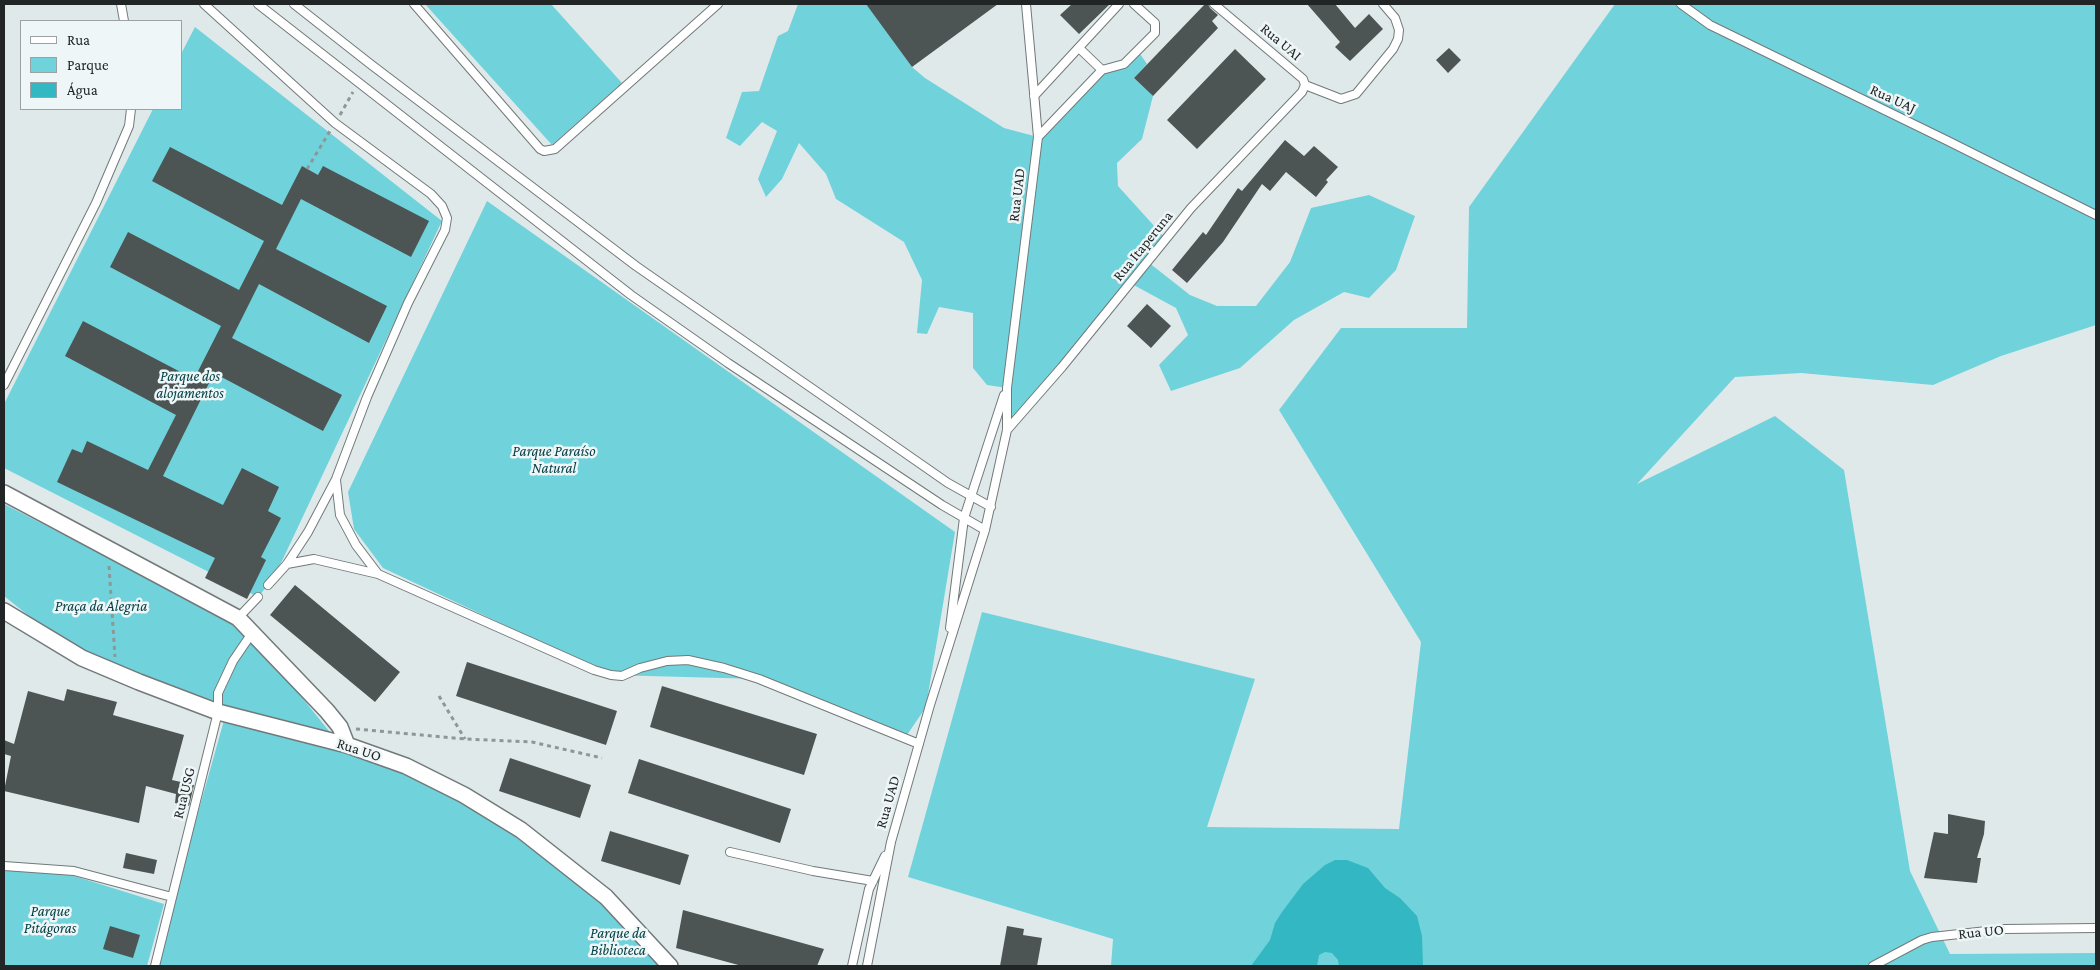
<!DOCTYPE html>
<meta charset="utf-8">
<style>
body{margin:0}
#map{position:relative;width:2100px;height:970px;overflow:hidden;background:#e0e9ea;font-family:"Crimson Pro",serif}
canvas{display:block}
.frame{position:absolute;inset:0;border:5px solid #222525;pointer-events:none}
.legend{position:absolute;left:20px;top:20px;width:162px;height:90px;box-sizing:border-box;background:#eef6f7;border:1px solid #9ca2a3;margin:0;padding:6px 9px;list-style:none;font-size:15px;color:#222525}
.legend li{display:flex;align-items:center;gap:10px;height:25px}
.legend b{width:25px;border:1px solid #9ca2a3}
</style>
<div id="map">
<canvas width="2100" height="970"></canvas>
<div class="frame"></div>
<ul class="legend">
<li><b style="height:6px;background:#fff"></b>Rua</li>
<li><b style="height:14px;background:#70d3dc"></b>Parque</li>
<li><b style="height:14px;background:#33b7c2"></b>Água</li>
</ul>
</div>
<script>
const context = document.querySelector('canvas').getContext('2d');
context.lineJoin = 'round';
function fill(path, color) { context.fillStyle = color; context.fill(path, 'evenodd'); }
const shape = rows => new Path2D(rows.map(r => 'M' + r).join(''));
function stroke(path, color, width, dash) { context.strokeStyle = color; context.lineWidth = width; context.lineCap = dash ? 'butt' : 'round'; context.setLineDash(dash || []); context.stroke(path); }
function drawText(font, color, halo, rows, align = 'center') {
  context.font = font + ' "Crimson Pro",serif'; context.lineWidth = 5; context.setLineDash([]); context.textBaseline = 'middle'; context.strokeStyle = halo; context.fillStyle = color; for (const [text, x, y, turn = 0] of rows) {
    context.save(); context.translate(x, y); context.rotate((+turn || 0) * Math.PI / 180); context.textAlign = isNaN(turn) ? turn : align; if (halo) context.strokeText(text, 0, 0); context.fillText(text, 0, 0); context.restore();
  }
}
fill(shape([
 [425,4,551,4,622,83,552,145],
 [798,4,867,4,912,67,925,78,1004,128,1038,137,1102,70,1119,67,1138,51,1147,64,1134,78,1153,96,1142,139,1117,163,1118,186,1166,239,1148,262,1190,295,1217,306,1256,306,1290,262,1311,208,1369,195,1415,216,1396,270,1369,298,1344,292,1294,320,1240,368,1171,391,1159,365,1188,335,1176,308,1130,283,1007,430,1007,388,987,385,973,368,973,313,939,307,927,334,917,333,922,280,904,242,836,199,826,174,799,143,782,179,766,197,758,179,777,131,762,122,740,146,726,138,742,92,759,91,778,36,788,31],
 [1615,4,2096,4,2096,325,2001,356,1933,385,1801,373,1735,377,1637,484,1775,416,1844,470,1910,871,1950,954,2096,953,2096,966,1111,966,1113,939,908,877,982,612,1255,679,1207,827,1399,829,1421,642,1279,410,1341,328,1467,328,1469,207],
 [195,27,442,221,282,561,268,585,258,597,4,468,4,404,153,109,181,109,181,54],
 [487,201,955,532,926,707,905,738,759,679,611,675,383,568,354,529,348,492],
 [4,504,235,623,279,669,333,736,236,709,464,795,606,897,678,966,155,966,228,706,106,661,78,648,44,628,4,596],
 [4,870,71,875,164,904,147,966,4,966]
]), '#70d3dc');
fill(shape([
 [1335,860,1347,860,1368,868,1385,888,1400,898,1417,916,1422,936,1423,966,1339,966,1338,960,1332,953,1325,952,1319,955,1317,966,1251,966,1270,940,1275,923,1282,912,1303,884,1325,865]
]), '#33b7c2');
fill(shape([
 [866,4,998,4,912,67],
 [1072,4,1110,4,1079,34,1060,15],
 [1205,4,1208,4,1210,8,1218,15,1212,21,1218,28,1153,96,1134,78],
 [1307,4,1335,4,1355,28,1369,14,1383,29,1350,61,1335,47,1340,42],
 [1449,48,1461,60,1448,73,1436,60],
 [1235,49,1266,79,1197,149,1167,120],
 [1285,140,1304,156,1314,146,1338,167,1326,180,1328,182,1316,197,1286,172,1270,191,1262,184,1223,242,1187,283,1172,270,1203,232,1206,235,1238,188,1242,191],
 [170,147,282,205,302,166,318,175,323,166,429,221,411,257,301,199,276,249,387,306,369,343,259,284,232,338,342,395,323,431,214,373,163,476,223,505,242,468,279,487,268,511,281,518,261,557,266,560,247,599,205,578,215,558,57,482,72,449,82,453,87,441,148,470,176,415,65,356,83,321,194,379,221,326,110,267,128,232,239,290,264,241,152,181],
 [1147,304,1171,326,1151,348,1127,326],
 [295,585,400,672,375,702,270,615],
 [467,662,617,711,606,745,456,696],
 [662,686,817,734,804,775,650,727],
 [67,689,117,702,113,715,184,735,172,780,194,785,189,806,175,803,176,794,146,786,139,823,4,791,11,756,4,754,4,740,14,744,28,691,64,701],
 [510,758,591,785,580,818,499,791],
 [639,759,791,809,780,843,628,793],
 [1948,814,1985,821,1984,834,1977,858,1981,858,1977,883,1924,878,1934,832,1948,834],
 [610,831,689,855,680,885,601,861],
 [126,853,157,860,154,874,123,868],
 [683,910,824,949,817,966,742,966,676,948],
 [110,926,140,935,133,958,103,949],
 [1007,926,1024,929,1023,935,1042,938,1037,966,1000,966]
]), '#4d5454');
const lane = shape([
 [121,4,124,21],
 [204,4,335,123,431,194,442,206,447,218,445,230,408,303,367,397,336,479,308,532,287,564,268,585],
 [258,4,631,295,728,363,942,505,985,530],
 [294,4,369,63,636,266,948,483,991,507],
 [414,4,540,149,544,151,555,149,718,4],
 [1214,4,1303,79,1305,85],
 [1681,4,1710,25,1948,141,2096,215],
 [1079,48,1102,70],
 [1305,85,1341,99,1356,94,1393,49,1398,39,1399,30,1395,18,1383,4],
 [1034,96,1119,4],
 [1038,137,1102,70,1124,64,1155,33,1155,23,1134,4],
 [4,385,96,203,129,126,131,109],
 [1007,430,1062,367,1191,208,1302,92,1305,85],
 [336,480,340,515,356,545,378,574],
 [287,564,314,559,378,574,594,670,611,675,622,676,640,668,667,661,688,660,724,668,759,679,919,744],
 [238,618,258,597],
 [950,628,964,518,1004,395],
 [730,852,813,871,873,881],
 [4,866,74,871,172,897],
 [155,966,218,712,218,693,233,661,252,633],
 [852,966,869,889,885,856],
 [867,966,891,842,930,705,985,530,1007,430,1007,388,1038,137,1026,4],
 [1873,966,1922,940,1932,937,2005,929,2096,928]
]);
const street = shape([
 [4,493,238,618,327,711,340,727,347,745],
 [4,611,82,658,139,682,218,712,347,745,406,766,464,795,521,830,606,897,670,966]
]);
stroke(lane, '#71797a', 10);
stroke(street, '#71797a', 18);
stroke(shape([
 [340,115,353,92],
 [307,169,330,131],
 [109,566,115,657],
 [439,696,465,739],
 [356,729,465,739,532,742,602,758]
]), '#8f9696', 3, [4, 4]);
stroke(lane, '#fff', 8);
stroke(street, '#fff', 15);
drawText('15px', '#222525', '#eef6f7', [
 ["Rua UAI",1281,42,40],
 ["Rua UAJ",1893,99,25],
 ["Rua UAD",1017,195,-83],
 ["Rua Itaperuna",1143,246,-51],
 ["Rua UO",359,750,18],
 ["Rua USG",184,793,-76],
 ["Rua UAD",888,802,-74],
 ["Rua UO",1981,932,-6]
]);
drawText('italic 15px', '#044045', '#eef6f7', [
 ["Parque dos",190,376],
 ["alojamentos",190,393],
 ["Parque Paraíso",554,451],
 ["Natural",554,468],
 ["Praça da Alegria",101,606],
 ["Parque",50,911],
 ["Pitágoras",50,928],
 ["Parque da",618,933],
 ["Biblioteca",618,950]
]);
</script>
